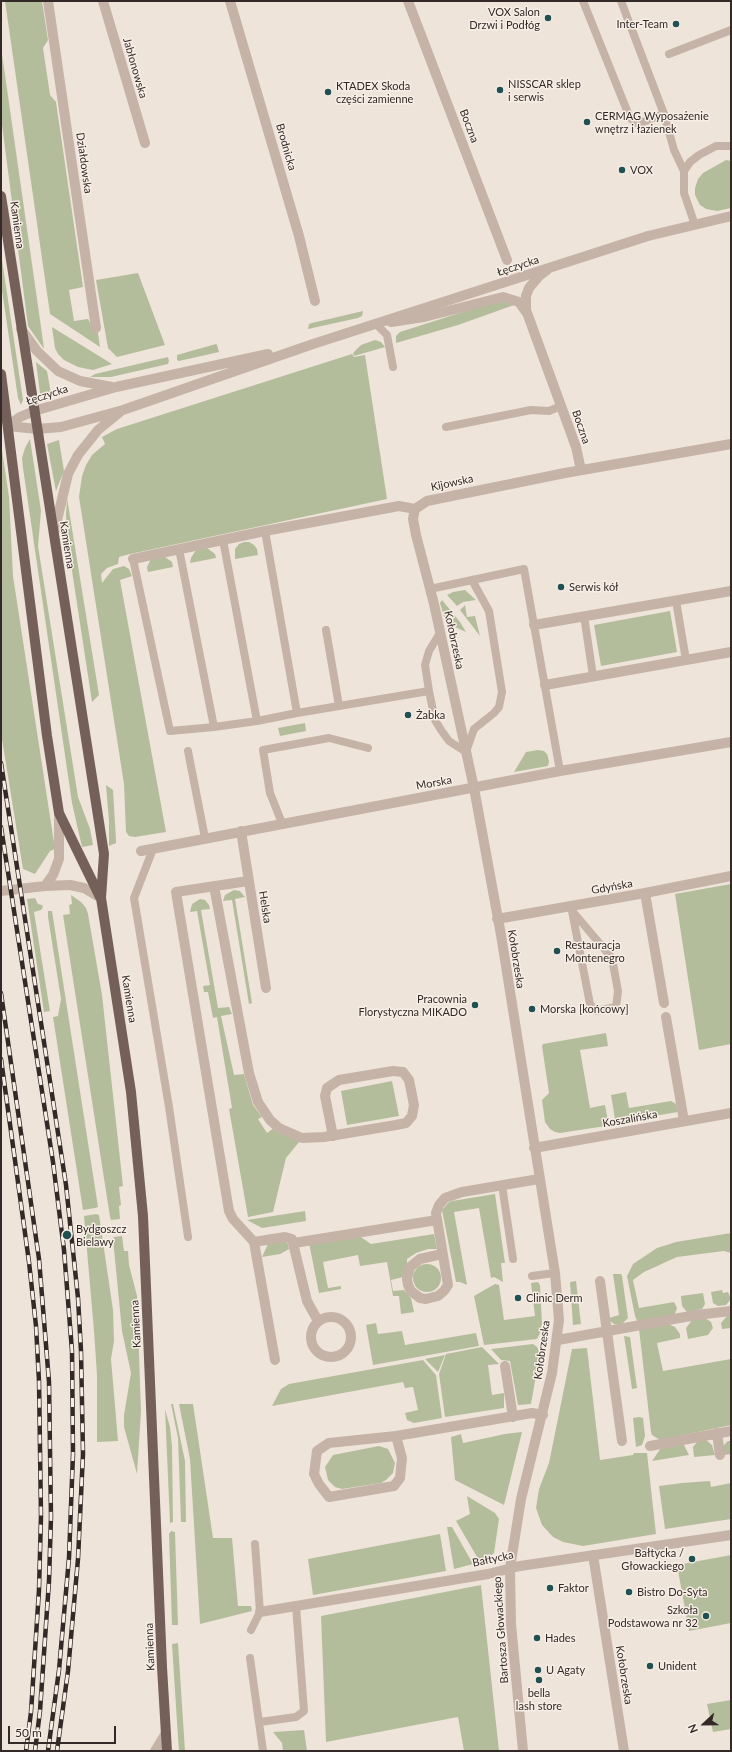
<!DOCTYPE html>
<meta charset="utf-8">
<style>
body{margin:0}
#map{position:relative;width:732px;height:1752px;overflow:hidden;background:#efe4da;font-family:Lato,sans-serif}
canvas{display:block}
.frame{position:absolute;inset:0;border:2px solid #332a27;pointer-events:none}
.north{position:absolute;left:684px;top:1704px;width:40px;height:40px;-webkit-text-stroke:3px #f7eee6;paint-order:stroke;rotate:248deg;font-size:11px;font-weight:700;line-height:16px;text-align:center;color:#332a27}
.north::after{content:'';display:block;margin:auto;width:14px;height:18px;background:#332a27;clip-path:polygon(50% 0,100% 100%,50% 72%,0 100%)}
.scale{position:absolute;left:8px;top:1726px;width:108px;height:18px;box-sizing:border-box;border:2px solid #332a27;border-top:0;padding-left:5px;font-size:12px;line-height:14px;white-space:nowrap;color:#332a27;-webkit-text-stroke:3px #f7eee6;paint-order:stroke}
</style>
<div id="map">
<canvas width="732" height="1752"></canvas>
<div class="frame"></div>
<div class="north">N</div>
<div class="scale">50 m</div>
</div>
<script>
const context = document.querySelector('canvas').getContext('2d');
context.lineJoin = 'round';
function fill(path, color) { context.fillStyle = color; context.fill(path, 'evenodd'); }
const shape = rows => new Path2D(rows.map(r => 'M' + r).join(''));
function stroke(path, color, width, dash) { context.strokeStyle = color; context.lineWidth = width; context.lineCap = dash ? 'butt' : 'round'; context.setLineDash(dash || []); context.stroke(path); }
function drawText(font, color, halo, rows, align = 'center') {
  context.font = font + ' Lato,sans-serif'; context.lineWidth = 3; context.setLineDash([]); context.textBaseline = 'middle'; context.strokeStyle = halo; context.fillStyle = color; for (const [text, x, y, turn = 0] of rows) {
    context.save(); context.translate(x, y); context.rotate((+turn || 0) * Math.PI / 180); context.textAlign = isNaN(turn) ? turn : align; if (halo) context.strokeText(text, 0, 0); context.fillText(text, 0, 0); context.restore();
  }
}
fill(shape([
 [5,1,42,1,48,40,43,48,50,95,56,102,83,287,69,290,74,321,88,319,92,326,98,333,100,347,50,314],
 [1,47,42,334,44,349,28,326,1,117],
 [726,160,731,161,731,208,717,211,706,209,700,205,695,195,695,188,698,179,703,173],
 [1,253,23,400,21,405,18,398,1,284],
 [138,273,165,345,117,357,108,348,96,280],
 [504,301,514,305,458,325,396,343,396,336,400,332,475,308],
 [363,311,362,316,358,318,308,329,309,324,312,323],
 [52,327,112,364,93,370,78,367,64,360,58,354,55,348],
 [375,340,381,342,385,347,354,356,353,353,361,345],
 [216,344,217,345,219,352,179,361,177,360,177,355],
 [352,354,354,357,365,355,387,499,130,554,119,557,118,564,107,568,101,574,102,583,113,569,124,566,129,569,132,576,120,580,166,832,135,837,129,836,126,832,124,784,79,497,82,476,86,465,92,455,105,444,102,437,117,429],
 [168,357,169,361,168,364,111,377,90,377,95,374],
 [36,362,47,371,52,399,41,401],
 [30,439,41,511,38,546,78,797,90,829,93,845,82,847,72,803,23,468,22,458,25,448],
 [59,440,64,471,56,491,47,444],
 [1,443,9,497,13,576,55,849,50,851,35,874,23,869,1,733],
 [67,498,99,695,92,702,67,538,66,514],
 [244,542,249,542,254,545,257,549,258,555,235,559,235,549,239,544],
 [207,548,215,554,216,558,190,563,191,558,196,550],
 [165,557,172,562,173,567,148,572,147,567,151,559],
 [465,590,476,600,463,602,457,606,447,595,453,592],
 [442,600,460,622,466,632,446,623,440,603],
 [465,605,467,617,475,616,480,636,460,610],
 [670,611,677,652,601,666,594,625],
 [305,723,306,731,280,736,278,728],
 [538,750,544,751,547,754,549,761,548,766,514,772,526,752],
 [106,785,113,790,116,840,116,843,109,846,109,821],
 [731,884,731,1044,699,1050,675,894],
 [234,890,240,891,245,897,235,899,252,1003,249,1004,232,900,223,901,225,895],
 [71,895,81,902,86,908,88,914,102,995,123,1186,119,1187,121,1205,119,1206,120,1219,111,1220,110,1217,63,915,70,914,69,905,72,904],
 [35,898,38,904,42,905,43,907,41,910,34,912,50,1011,44,1012,27,899],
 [200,899,205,900,209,905,210,909,201,910,218,1008,229,1007,232,1014,221,1016,234,1075,244,1074,253,1105,262,1117,258,1119,267,1133,274,1128,300,1141,286,1158,273,1212,248,1217,229,1109,232,1108,217,1017,213,1018,208,992,204,992,203,986,210,985,197,911,190,912,192,904],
 [48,911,52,911,98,1207,95,1208,83,1210,53,1017,58,1016,61,999,48,917],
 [606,1033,608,1046,580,1050,590,1108,605,1105,608,1121,606,1126,560,1133,555,1132,550,1129,545,1122,542,1100,549,1093,542,1046,543,1044],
 [392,1081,399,1116,347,1125,341,1091],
 [626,1092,629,1108,671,1101,676,1104,678,1112,618,1122,615,1119,611,1095],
 [495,1194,505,1263,501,1263,503,1282,494,1277,491,1278,479,1208,454,1212,467,1285,460,1282,456,1282,442,1210,448,1203,452,1201],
 [305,1211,306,1221,262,1228,247,1220],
 [96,1214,99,1215,113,1310,114,1341,111,1359,118,1441,97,1442,97,1375,94,1331,84,1216],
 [731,1233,731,1253,724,1251,677,1257,644,1272,633,1280,639,1308,674,1302,677,1308,675,1314,671,1317,638,1323,635,1316,627,1276,633,1264,657,1248,676,1242],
 [434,1234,437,1249,428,1249,416,1253,407,1259,407,1265,403,1277,391,1280,393,1291,404,1290,411,1298,414,1312,401,1314,399,1296,393,1296,387,1262,360,1266,358,1255,323,1262,328,1288,341,1286,341,1289,319,1293,309,1243,358,1235,371,1244],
 [122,1236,124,1251,128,1251,129,1265,137,1296,141,1411,137,1474,124,1427,124,1415,131,1373,122,1331,113,1239,114,1237],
 [284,1240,288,1244,289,1249,280,1254,262,1257,268,1244],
 '413 1278a14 14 0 1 1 28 0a14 14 0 1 1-28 0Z',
 [613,1274,621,1274,622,1276,628,1318,621,1325,614,1324,610,1321,609,1318,619,1315],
 [576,1281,581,1324,573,1325,570,1282],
 [538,1282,540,1285,542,1324,540,1333,537,1339,484,1345,474,1296,495,1284,499,1285,504,1320,535,1316,531,1283],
 [722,1290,723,1293,728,1292,731,1299,726,1305,718,1306,713,1303,711,1292],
 [703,1293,705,1304,702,1309,687,1312,682,1306,681,1296],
 [731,1315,731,1328,722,1329,721,1323,727,1316],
 [705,1318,711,1322,713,1328,708,1335,688,1339,686,1328,692,1320],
 [376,1323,378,1334,402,1331,405,1345,476,1333,479,1346,373,1365,366,1325],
 [668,1324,675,1327,680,1334,680,1338,657,1343,663,1371,731,1359,731,1425,660,1440,652,1435,651,1432,639,1329],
 [624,1336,630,1337,637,1388,632,1389],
 [533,1344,537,1347,540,1353,531,1404,518,1405,510,1361,501,1360,491,1349],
 [482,1347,499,1364,488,1365,492,1395,504,1393,504,1408,445,1417,439,1374,446,1354],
 [587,1348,600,1460,633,1455,634,1453,647,1453,656,1534,583,1546,563,1542,553,1537,542,1525,536,1508,539,1489,549,1463,572,1349],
 [445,1355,438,1372,425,1359],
 [423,1360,436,1375,442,1418,414,1423,407,1420,405,1413,418,1410,413,1387,405,1388,403,1382,272,1406,281,1389,289,1384],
 [171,1404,173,1404,185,1461,186,1522,181,1522,178,1438],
 [179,1404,193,1404,213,1538,232,1538,238,1606,251,1606,252,1611,200,1624,190,1459],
 [165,1409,170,1427,172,1446,173,1522,170,1523],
 [639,1417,643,1418,645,1436,642,1445,636,1447,633,1418],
 [522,1432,504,1505,455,1480,451,1437,461,1434,463,1443,505,1434],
 [706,1440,712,1445,715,1455,694,1457,693,1447,697,1442],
 [728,1441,731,1441,731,1454,724,1455,723,1446],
 [683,1443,689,1455,652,1461,661,1448],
 [379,1446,388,1449,395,1463,393,1473,386,1480,381,1483,342,1489,335,1487,328,1480,325,1467,333,1455],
 [710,1481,711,1487,731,1483,731,1519,665,1529,659,1486,682,1483],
 [467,1496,495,1513,499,1519,494,1553,485,1561,480,1562,456,1521,470,1514],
 [447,1527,452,1527,473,1564,454,1569],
 [171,1531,175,1532,178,1625,172,1625,169,1534],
 [440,1534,446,1571,313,1595,308,1559],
 [731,1555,731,1623,689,1631,677,1565],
 [481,1585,499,1751,464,1751,458,1717,326,1742,321,1616],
 [178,1643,185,1751,179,1751,177,1722,172,1644],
 [731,1700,731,1729,713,1732,707,1704],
 [304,1730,307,1751,283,1751,282,1743,273,1732]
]), '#b4bd9b');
stroke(shape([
 [583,1,630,118,638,124,664,114],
 [621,1,664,114,674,150,684,171],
 [669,54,731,30],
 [695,225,684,193,684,171,690,162,699,155,716,146,731,146],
 [376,324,387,335,393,367],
 [446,427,531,410,549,411,561,406],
 [133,559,170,731,214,727,179,549],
 [430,589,524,569,560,771],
 [676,601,686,660],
 [584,616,593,676],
 [440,633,429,651,425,665,429,691,435,720,441,730,449,741,466,752,474,729,494,713,499,707,502,692,489,611,472,580],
 [339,706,429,691],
 [297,713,339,706,326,630],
 [257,721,297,713,265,531],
 [214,727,257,721,223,540],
 [188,751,205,838],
 [282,823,270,793,263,750,329,738,368,748],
 [153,849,134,898,169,1107,188,1237],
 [571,906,590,1004,596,1011,616,1007,618,991,612,958,573,912],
 [502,1185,513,1259],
 [532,1276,555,1273],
 [251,1630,260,1612,255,1544],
 [250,1658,263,1751],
 [260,1722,296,1717,304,1711,296,1606]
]), '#c6b3a7', 8);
stroke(shape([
 [48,1,96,328],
 [103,1,145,143],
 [230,1,299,236,315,301],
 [408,1,507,260],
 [547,270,539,276,529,288,526,296,526,310,576,447,581,470],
 [391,322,424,317,503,297,519,302,526,312],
 [415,509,413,519,416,535,434,604,474,788,501,935,555,1273,559,1320,552,1373,521,1499,510,1568,511,1624,523,1751],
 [133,559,265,531,399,506,415,509,427,501,565,473,731,444],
 [534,625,731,591],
 [545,685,731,652],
 [241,831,266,988],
 [141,851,560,771,731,742],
 [248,881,176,892,229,1211,233,1219,254,1242,285,1237,292,1239,307,1301,318,1321],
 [214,886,249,1073,258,1102,270,1120,279,1128,302,1138,324,1137,396,1125,406,1123,412,1116,414,1105,409,1080,403,1072,393,1071,339,1080,327,1088,325,1096,333,1136],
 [645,893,664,1003],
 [497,919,645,893,731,876],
 [666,1017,684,1121],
 [534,1148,731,1113],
 [254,1242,275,1360],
 [294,1243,437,1220],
 [442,1254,420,1259,410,1267,407,1279,408,1285,411,1291,420,1298,426,1299,438,1296,444,1291,448,1285,436,1213,439,1205,445,1198,462,1192,539,1179],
 [600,1281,622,1441],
 '311 1337a20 20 0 1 1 40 0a20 20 0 1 1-40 0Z',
 [558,1340,696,1315,731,1311],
 [505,1366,513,1417],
 [717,1433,720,1455],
 [396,1436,402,1458,400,1478,394,1486,329,1497,319,1484,314,1474,317,1451,329,1443,396,1436,532,1413,543,1415],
 [650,1446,731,1431],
 [593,1555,624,1751],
 [260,1612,488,1574,520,1566,731,1535],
 [155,1751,166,1733]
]), '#c6b3a7', 10);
stroke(shape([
 [21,329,37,351,58,371,80,381,112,387],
 [8,426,37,429,61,427,123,410,313,344,648,236,731,216],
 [8,426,20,417,34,411,116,387,268,354],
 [54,533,68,474,78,455,98,430,120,412],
 [45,886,53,875,59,859,59,813],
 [1,891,45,886,70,885,84,888,101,898]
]), '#c6b3a7', 10);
stroke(shape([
 [1,196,104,854,101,898,131,1092,143,1216,162,1667,167,1751],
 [1,374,47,736,59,813,100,897]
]), '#746059', 10);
const rail = shape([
 [1,763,66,1185,78,1298,81,1351,83,1454,78,1559,68,1671,57,1751],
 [1,827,53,1162,64,1250,72,1351,73,1454,69,1558,59,1670,48,1751],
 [1,993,39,1259,49,1382,51,1517,49,1581,40,1711,35,1751],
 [1,1059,29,1262,36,1326,39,1381,41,1516,39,1590,31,1712,26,1751]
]);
stroke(rail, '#332a27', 4.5);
stroke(rail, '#f7eee6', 3, [9]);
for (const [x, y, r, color] of [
 [548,18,4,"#205151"],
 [676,24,4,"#205151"],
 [500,90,4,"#205151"],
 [328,92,4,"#205151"],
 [587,122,4,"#205151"],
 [622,170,4,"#205151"],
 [561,587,4,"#205151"],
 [408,715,4,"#205151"],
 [557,951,4,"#205151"],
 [475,1005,4,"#205151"],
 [532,1009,4,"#205151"],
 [67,1235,5,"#205151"],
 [518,1298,4,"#205151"],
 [692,1559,4,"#205151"],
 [550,1588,4,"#205151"],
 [629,1592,4,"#205151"],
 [706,1616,4,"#205151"],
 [537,1638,4,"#205151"],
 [650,1666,4,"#205151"],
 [538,1670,4,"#205151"],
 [539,1680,4,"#205151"]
]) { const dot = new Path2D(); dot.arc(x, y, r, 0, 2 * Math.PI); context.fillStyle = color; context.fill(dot); stroke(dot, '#f7eee6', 1.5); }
drawText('11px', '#332a27', '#f7eee6', [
 ["VOX Salon",540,12,"right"],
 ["Drzwi i Podłóg",540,25,"right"],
 ["Inter-Team",668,24,"right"],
 ["NISSCAR sklep",508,84],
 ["i serwis",508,97],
 ["KTADEX Skoda",336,86],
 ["części zamienne",336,99],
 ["CERMAG Wyposażenie",595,116],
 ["wnętrz i łazienek",595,129],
 ["VOX",630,170],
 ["Serwis kół",569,587],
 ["Żabka",416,715],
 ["Restauracja",565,945],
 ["Montenegro",565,958],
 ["Pracownia",467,999,"right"],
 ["Florystyczna MIKADO",467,1012,"right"],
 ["Morska [końcowy]",540,1009],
 ["Bydgoszcz",76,1229],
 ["Bielawy",76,1242],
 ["Clinic Derm",526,1298],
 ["Bałtycka /",684,1553,"right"],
 ["Głowackiego",684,1566,"right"],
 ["Faktor",558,1588],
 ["Bistro Do-Syta",637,1592],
 ["Szkoła",698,1610,"right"],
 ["Podstawowa nr 32",698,1623,"right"],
 ["Hades",545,1638],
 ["Unident",658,1666],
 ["U Agaty",546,1670],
 ["bella",539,1693,"center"],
 ["lash store",539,1706,"center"]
], 'left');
drawText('11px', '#332a27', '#f7eee6', [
 ["Jabłonowska",135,68,74],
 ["Boczna",469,126,69],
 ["Brodnicka",286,147,74],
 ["Działdowska",84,163,82],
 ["Kamienna",17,225,82],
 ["Łęczycka",518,266,-18],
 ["Łęczycka",47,395,-18],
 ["Boczna",581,427,71],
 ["Kijowska",452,483,-12],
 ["Kamienna",67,545,81],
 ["Kołobrzeska",454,640,78],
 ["Morska",434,783,-10],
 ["Gdyńska",612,887,-10],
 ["Helska",265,907,81],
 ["Kołobrzeska",516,959,81],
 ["Kamienna",129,999,81],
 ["Koszalińska",630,1119,-10],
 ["Kamienna",136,1324,-93],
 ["Kołobrzeska",542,1350,-82],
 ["Bałtycka",493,1559,-12],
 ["Bartosza Głowackiego",501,1630,-94],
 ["Kamienna",150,1647,-92],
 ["Kołobrzeska",624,1675,81]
]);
</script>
